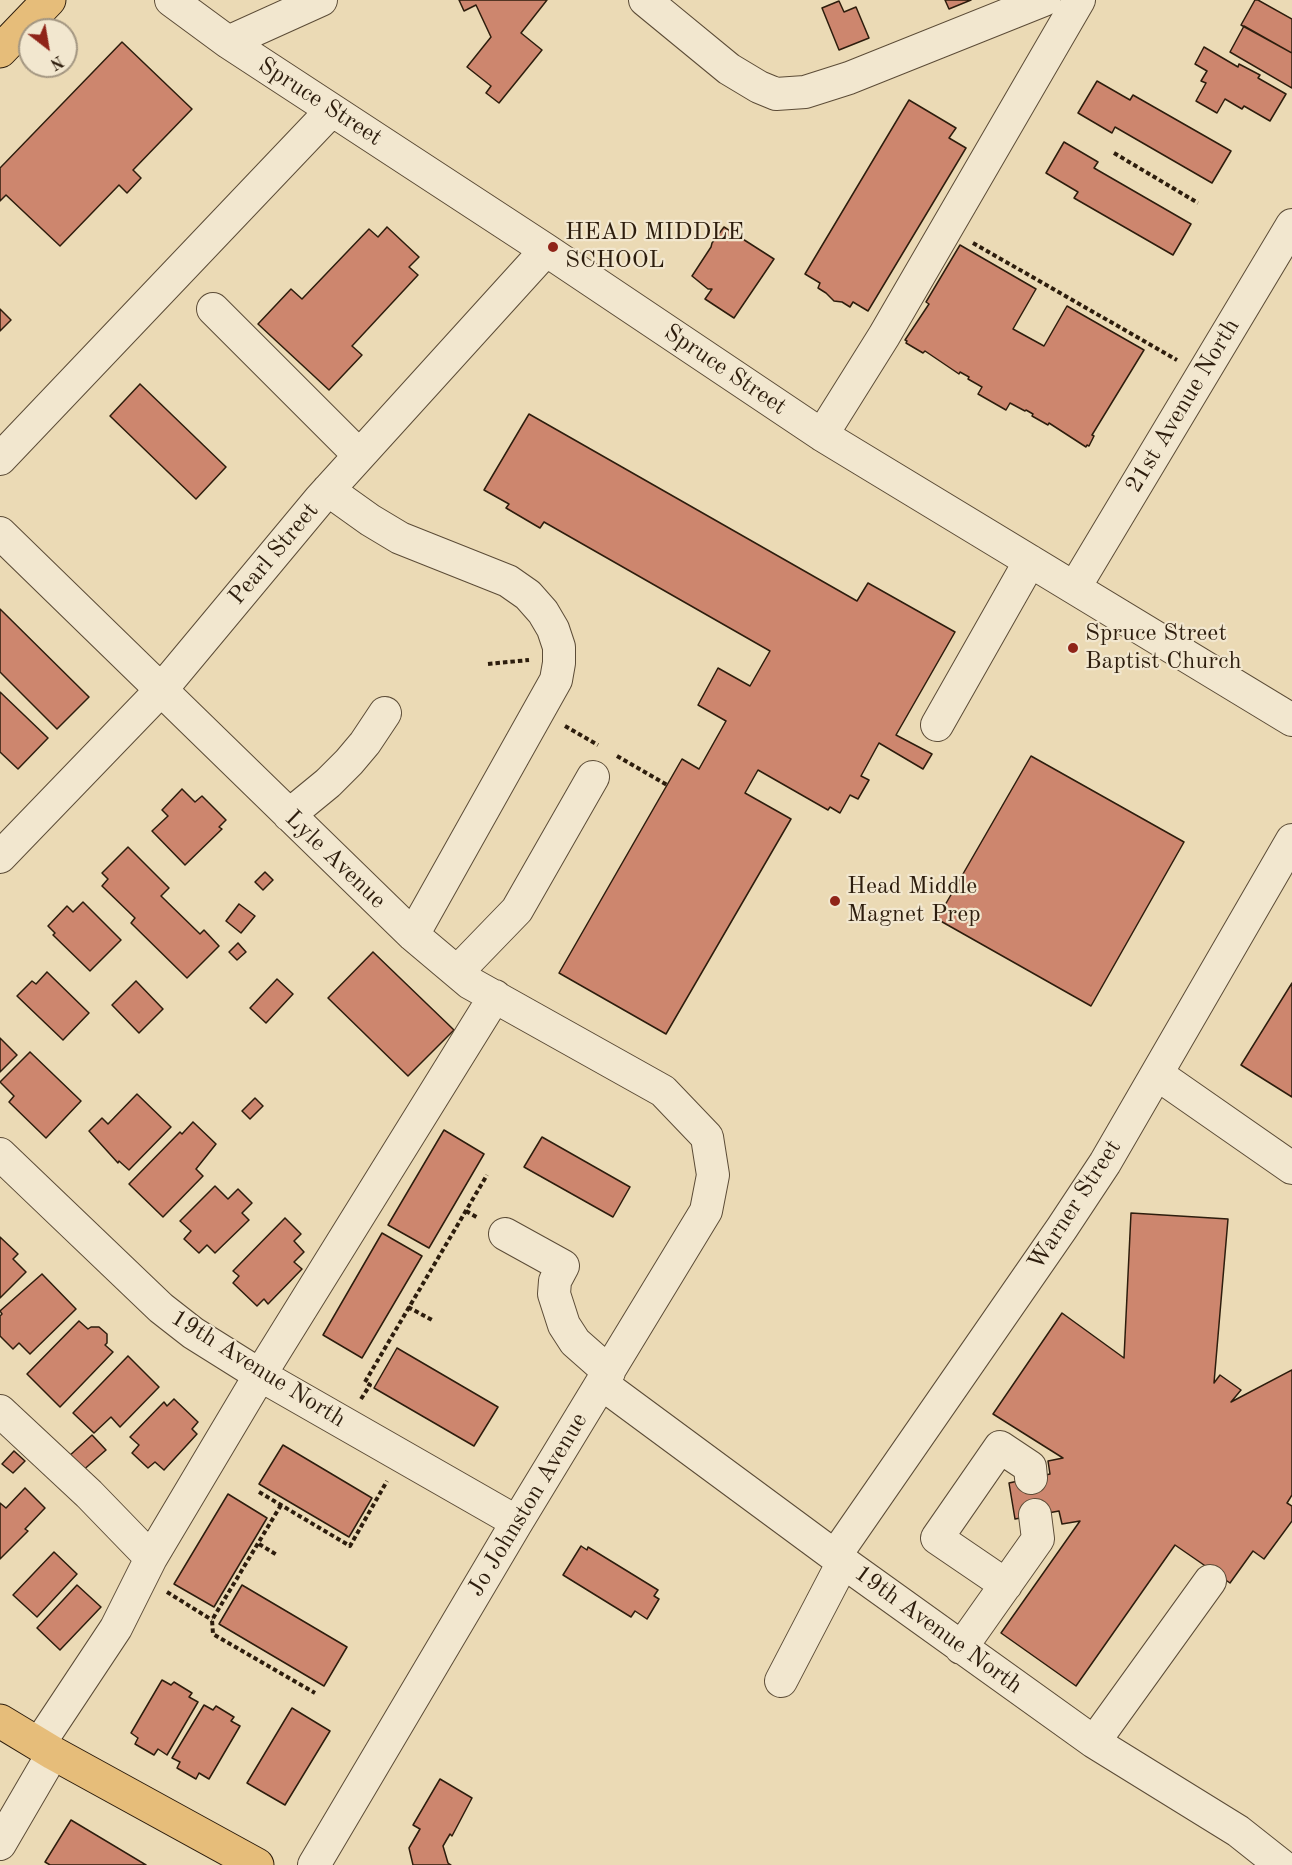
<!DOCTYPE html>
<html>
<head>
<meta charset="utf-8">
<style>
  body { margin:0 }
  #map { position:relative; width:1292px; height:1865px; overflow:hidden; background:#ebdab5; font-family:"Old Standard TT",serif }
  canvas { display:block }
  .north { position:absolute; left:18px; top:18px; width:60px; height:60px; box-sizing:border-box; background:#f2e7cf; border:2px solid #a39681; border-radius:50%; rotate:149deg; font-size:16px; font-weight:700; line-height:24px; text-align:center; color:#2d1d0d }
  .north::after { content:''; display:block; margin:auto; width:21px; height:27px; background:#8f2418; clip-path:polygon(50% 0,100% 100%,50% 72%,0 100%) }
</style>
</head>
<body>
<div id="map">
<canvas width="1292" height="1865"></canvas>
<div class="north">N</div>
</div>
<script>
const c = document.querySelector('canvas').getContext('2d');
c.lineJoin = 'round';
function paint(path, color) { c.fillStyle = color; c.fill(path, 'evenodd'); }
const poly = rows => new Path2D(rows.map(r => 'M' + r).join(''));
function stroke(path, color, width, dash) { c.strokeStyle = color; c.lineWidth = width; c.lineCap = dash ? 'butt' : 'round'; c.setLineDash(dash || []); c.stroke(path); }
function label(font, color, halo, rows, align = 'center') {
  c.font = font + ' "Old Standard TT",serif'; c.lineWidth = 4.5; c.setLineDash([]); c.textBaseline = 'middle'; c.strokeStyle = halo; c.fillStyle = color; for (const [text, x, y, turn = 0] of rows) {
    c.save(); c.translate(x, y); c.rotate((+turn || 0) * Math.PI / 180); c.textAlign = isNaN(turn) ? turn : align; if (halo) c.strokeText(text, 0, 0); c.fillText(text, 0, 0); c.restore();
  }
}
const building = poly([
  [459,0,547,0,521,33,542,50,499,103,486,93,491,86,467,67,491,37,476,5,464,11,459,0],
  [945,0,971,0,949,9,945,0],
  [1255,0,1258,0,1292,19,1292,53,1241,25,1255,0],
  [839,1,844,12,856,7,869,38,839,50,822,8,839,1],
  [1244,26,1292,53,1292,88,1230,52,1244,26],
  [122,42,192,109,133,170,141,178,127,193,119,185,60,246,6,195,0,201,0,168,122,42],
  [1204,47,1238,67,1239,64,1260,75,1258,78,1286,94,1270,121,1244,106,1242,109,1225,99,1217,113,1196,101,1206,83,1201,81,1207,71,1195,64,1204,47],
  [1097,81,1130,100,1133,95,1231,151,1212,183,1115,127,1112,133,1078,113,1097,81],
  [909,100,956,128,949,138,966,148,868,311,853,302,850,307,842,302,834,301,826,293,818,288,820,283,805,274,909,100],
  [1064,142,1098,162,1094,168,1191,224,1173,255,1074,198,1078,192,1046,173,1064,142],
  [387,227,419,257,409,267,418,275,352,346,362,355,329,390,258,324,291,289,302,299,369,229,378,237,387,227],
  [724,227,774,259,734,318,705,299,712,289,708,289,692,276,711,247,712,243,724,227],
  [960,245,1036,289,1013,329,1044,346,1067,306,1144,350,1092,435,1094,436,1089,446,1087,445,1086,447,1049,423,1048,425,1032,416,1033,414,1026,410,1025,411,1010,403,1006,410,978,394,982,387,968,379,969,377,960,372,959,374,925,351,923,353,906,343,907,341,905,340,929,304,926,302,960,245],
  [0,309,11,320,0,331,0,309],
  [140,384,226,467,196,499,110,416,140,384],
  [529,414,857,601,868,583,955,632,896,735,932,754,923,769,879,743,861,776,869,780,858,799,850,795,840,813,830,807,828,810,758,770,745,793,791,819,666,1034,559,973,682,759,699,769,726,721,698,705,718,668,750,686,770,651,544,522,540,528,506,508,509,504,484,490,529,414],
  [0,609,89,697,57,729,0,672,0,609],
  [0,692,48,738,18,769,0,752,0,692],
  [1031,756,1184,842,1091,1006,937,919,1031,756],
  [182,789,195,802,202,796,226,820,219,827,222,829,185,865,152,831,168,816,162,810,182,789],
  [128,847,169,888,161,896,200,934,204,930,219,946,187,978,131,923,135,918,102,886,108,879,102,873,128,847],
  [265,872,273,880,263,890,255,882,265,872],
  [83,902,121,940,90,971,53,935,55,933,48,926,67,906,73,912,83,902],
  [239,904,255,916,241,933,226,921,239,904],
  [238,943,246,952,237,960,229,952,238,943],
  [373,952,454,1030,408,1076,328,998,373,952],
  [47,972,89,1013,63,1040,17,996,32,981,36,984,47,972],
  [277,979,293,994,266,1023,250,1008,277,979],
  [136,981,163,1009,139,1033,112,1005,136,981],
  [1292,983,1292,1097,1241,1065,1292,983],
  [0,1038,17,1055,0,1072,0,1038],
  [30,1052,81,1101,46,1138,9,1102,14,1096,0,1082,30,1052],
  [137,1094,171,1127,129,1170,119,1161,118,1163,89,1131,102,1118,108,1124,137,1094],
  [255,1098,263,1106,250,1119,242,1111,255,1098],
  [193,1122,216,1144,196,1169,203,1176,163,1217,129,1184,180,1132,182,1134,193,1122],
  [444,1130,484,1154,429,1248,388,1225,444,1130],
  [542,1137,630,1187,613,1217,524,1167,542,1137],
  [215,1186,228,1199,238,1189,252,1203,242,1213,249,1220,215,1253,207,1245,199,1253,184,1239,191,1231,180,1221,215,1186],
  [1131,1213,1228,1219,1214,1383,1220,1375,1241,1390,1231,1402,1292,1370,1292,1495,1287,1503,1292,1506,1292,1521,1264,1559,1253,1551,1230,1583,1175,1545,1076,1686,1001,1633,1080,1521,1062,1524,1059,1511,1015,1519,1009,1483,1050,1474,1048,1461,1063,1458,993,1414,1062,1313,1124,1358,1131,1213],
  [285,1218,301,1234,294,1241,304,1252,294,1262,302,1269,268,1304,264,1299,257,1306,233,1283,239,1276,233,1271,285,1218],
  [382,1233,422,1256,362,1358,323,1335,382,1233],
  [0,1237,18,1254,13,1259,26,1272,0,1298,0,1237],
  [42,1274,76,1309,30,1354,19,1343,13,1349,0,1336,0,1316,2,1314,0,1311,42,1274],
  [79,1321,88,1329,91,1327,99,1327,107,1334,107,1343,105,1345,113,1352,60,1407,27,1374,79,1321],
  [397,1348,498,1407,474,1446,374,1388,397,1348],
  [128,1356,159,1387,120,1427,111,1417,94,1433,73,1413,128,1356],
  [174,1399,198,1422,192,1429,197,1434,164,1470,155,1462,148,1468,132,1453,139,1445,130,1437,164,1402,167,1406,174,1399],
  [92,1435,106,1450,80,1473,67,1458,92,1435],
  [283,1445,372,1498,349,1537,259,1484,283,1445],
  [14,1451,25,1461,13,1473,2,1464,14,1451],
  [25,1488,45,1508,25,1529,28,1531,0,1559,0,1503,6,1508,25,1488],
  [228,1494,267,1518,214,1607,174,1584,228,1494],
  [581,1546,587,1550,588,1547,658,1590,654,1596,659,1599,647,1619,635,1611,631,1617,563,1575,581,1546],
  [54,1552,77,1574,37,1617,13,1595,54,1552],
  [77,1585,101,1607,60,1650,37,1628,77,1585],
  [242,1585,347,1647,324,1686,219,1624,242,1585],
  [162,1680,171,1685,174,1682,192,1693,189,1697,198,1702,167,1755,158,1749,154,1755,135,1744,138,1738,131,1733,162,1680],
  [204,1705,213,1710,216,1706,234,1717,231,1721,240,1726,209,1779,199,1773,196,1779,177,1768,180,1762,172,1758,204,1705],
  [292,1708,330,1731,285,1805,247,1783,292,1708],
  [440,1779,472,1798,452,1836,450,1834,443,1846,448,1863,451,1865,413,1865,409,1848,420,1829,413,1825,440,1779],
  [71,1820,146,1865,50,1865,45,1862,71,1820]
]);
paint(building, '#cd866e');
stroke(building, '#2d1d0d', 1.5);
const minor = poly([
  [171,0,228,42,546,250,822,435,1292,720],
  [645,0,729,69,759,87,776,94,805,92,849,78,1044,0],
  [228,42,321,0],
  [213,309,359,455],
  [822,435,884,336,1079,0],
  [0,459,332,110],
  [328,490,370,520,400,538,508,581,528,595,543,612,553,629,559,647,559,663,556,680,413,935],
  [0,533,413,935,470,983,663,1091,707,1137,713,1175,706,1211,517,1522,314,1865],
  [1075,587,1292,225],
  [937,725,1030,561],
  [289,815,328,783,349,762,365,743,385,713],
  [0,857,161,690,320,499,546,250],
  [457,972,517,910,593,777],
  [1157,1074,1292,1168],
  [0,1154,161,1308,193,1333,260,1375,517,1522],
  [505,1234,563,1266,555,1281,554,1294,564,1325,575,1342,609,1372],
  [602,1384,843,1562,1094,1742,1238,1831,1281,1865],
  [0,1411,89,1494,151,1558],
  [835,1556,1062,1228,1105,1163,1292,840],
  [1006,1585,937,1538,1000,1447,1030,1467,1031,1478],
  [961,1648,1038,1539,1035,1515],
  [781,1681,843,1562],
  [1094,1742,1210,1581],
  [39,1744,116,1628,151,1558,260,1375,495,996],
  [0,1844,53,1753]
]);
const major = poly([
  [0,51,49,0],
  [0,1721,53,1753,257,1865]
]);
stroke(minor, '#5c4c37', 34);
stroke(major, '#2d1d0d', 35);
stroke(poly([
  [1114,153,1198,203],
  [973,243,1177,360],
  [488,664,529,660],
  [565,726,598,745],
  [617,756,667,785],
  [466,1211,478,1218],
  [408,1307,432,1320],
  [361,1399,370,1385,365,1382,487,1175],
  [259,1492,350,1546,387,1481],
  [281,1505,212,1620,213,1634,315,1693],
  [259,1544,277,1555],
  [167,1592,212,1620]
]), '#2d1d0d', 4, [4.5, 3]);
stroke(minor, '#f2e7cf', 32);
stroke(major, '#e6bd7a', 33);
for (const [x, y, r, color] of [
  [553,247,6,"#8f2418"],
  [1073,648,6,"#8f2418"],
  [835,901,6,"#8f2418"]
]) { const dot = new Path2D(); dot.arc(x, y, r, 0, 2 * Math.PI); c.fillStyle = color; c.fill(dot); stroke(dot, '#f2e7cf', 2); }
label('24px', '#2d1d0d', '#f2e7cf', [
  ["Spruce Street",320,102,33],
  ["Spruce Street",725,370,34],
  ["21st Avenue North",1183,406,-59],
  ["Pearl Street",274,554,-50],
  ["Lyle Avenue",335,860,44],
  ["Warner Street",1075,1205,-57],
  ["19th Avenue North",258,1369,32],
  ["Jo Johnston Avenue",528,1505,-59],
  ["19th Avenue North",938,1630,36]
]);
label('24px', '#2d1d0d', '#f2e7cf', [
  ["HEAD MIDDLE",565,233],
  ["SCHOOL",565,261],
  ["Spruce Street",1085,634],
  ["Baptist Church",1085,662],
  ["Head Middle",847,887],
  ["Magnet Prep",847,915]
], 'left');
</script>
</body>
</html>
